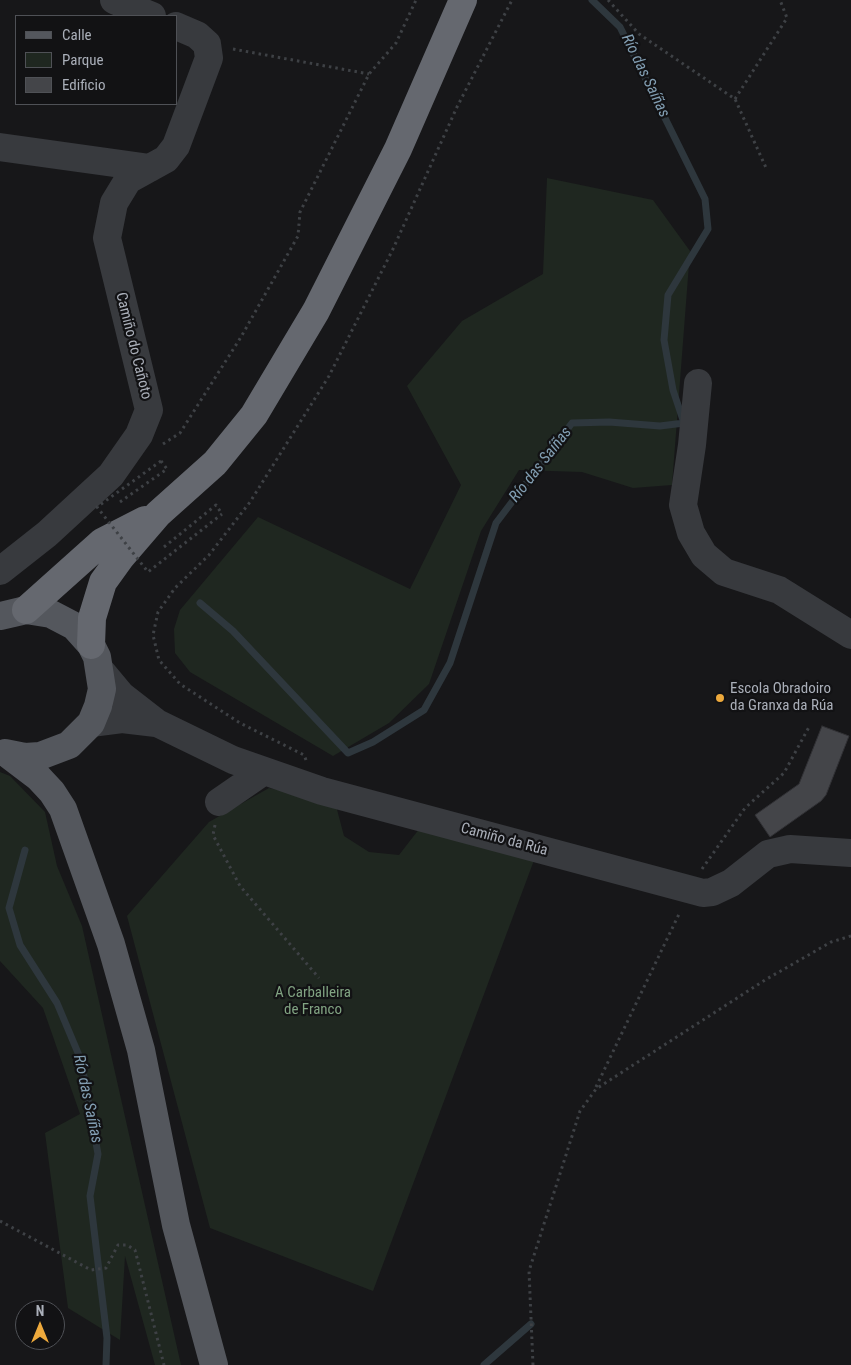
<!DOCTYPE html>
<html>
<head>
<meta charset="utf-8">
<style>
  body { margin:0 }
  #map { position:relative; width:851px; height:1365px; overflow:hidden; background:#171719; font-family:"Roboto Condensed",sans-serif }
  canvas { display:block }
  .legend { position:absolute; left:15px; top:15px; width:162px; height:90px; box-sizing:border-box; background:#121214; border:1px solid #4f5156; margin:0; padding:6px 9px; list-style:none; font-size:15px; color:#aaafb9 }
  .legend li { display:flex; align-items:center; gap:10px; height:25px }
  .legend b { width:25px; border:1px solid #4f5156 }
  .north { position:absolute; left:15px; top:1300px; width:50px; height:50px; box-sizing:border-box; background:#121214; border:1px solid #4f5156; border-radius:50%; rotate:0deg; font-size:14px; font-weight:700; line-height:20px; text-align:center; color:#aaafb9 }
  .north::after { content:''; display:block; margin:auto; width:18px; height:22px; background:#eda93c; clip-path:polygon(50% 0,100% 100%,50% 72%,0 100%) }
</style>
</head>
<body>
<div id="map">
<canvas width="851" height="1365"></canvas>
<ul class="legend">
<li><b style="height:6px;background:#54575d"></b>Calle</li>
<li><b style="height:14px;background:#1f2720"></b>Parque</li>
<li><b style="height:14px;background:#444549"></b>Edificio</li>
</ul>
<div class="north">N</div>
</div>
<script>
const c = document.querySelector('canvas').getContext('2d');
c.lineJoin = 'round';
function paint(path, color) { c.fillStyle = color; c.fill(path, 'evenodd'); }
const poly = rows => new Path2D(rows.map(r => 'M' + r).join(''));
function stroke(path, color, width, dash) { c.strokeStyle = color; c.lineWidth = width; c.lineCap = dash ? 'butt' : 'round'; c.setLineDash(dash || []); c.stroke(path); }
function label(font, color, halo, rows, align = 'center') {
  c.font = font + ' "Roboto Condensed",sans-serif'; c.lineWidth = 4.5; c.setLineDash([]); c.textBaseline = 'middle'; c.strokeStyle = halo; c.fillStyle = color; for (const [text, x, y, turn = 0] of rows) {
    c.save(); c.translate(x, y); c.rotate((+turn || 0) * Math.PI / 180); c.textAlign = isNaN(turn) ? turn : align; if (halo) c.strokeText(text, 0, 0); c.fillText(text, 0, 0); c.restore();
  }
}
paint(poly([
  [547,178,653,200,690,251,672,485,633,488,582,472,519,470,481,531,429,684,389,723,333,756,190,672,175,653,174,629,180,610,258,517,410,589,461,485,407,386,462,321,543,274],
  [0,772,10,776,45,812,57,866,82,926,181,1365,155,1365,125,1256,120,1340,68,1308,45,1133,80,1114,43,1008,0,961],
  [269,788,335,802,344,836,369,852,399,855,423,824,536,855,373,1291,210,1228,127,916,209,822]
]), '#1f2720');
stroke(poly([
  [200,603,233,631,348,753,373,742,424,710,450,663,496,523,572,423,609,422,660,426,684,423,673,390,664,340,668,295,708,229,705,199,620,27,592,0],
  [25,850,9,908,20,945,57,1003,81,1060,98,1154,90,1196,107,1338,106,1365],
  [484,1365,531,1324]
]), '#2e373d', 7);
const building = poly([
  [822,726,849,736,826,795,821,801,770,837,755,815,799,784,822,726]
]);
paint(building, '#444549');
stroke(building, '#313135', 1);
stroke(poly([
  [608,0,639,34,735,99,767,170],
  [233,49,369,74],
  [735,99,787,18,780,0],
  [163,444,180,433,241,337,298,236,300,212,369,74,396,43,416,0],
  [120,502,167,469,161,461],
  [164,547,216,505,222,514],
  [306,760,304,755,240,723,180,684,159,660,153,635,158,612,175,588,209,555,250,502,329,376,393,249,457,107,512,0],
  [215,825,213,835,240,886,319,978],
  [702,869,745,808,784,773,809,727],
  [596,1087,680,912],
  [0,1221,91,1270,106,1268,118,1245,127,1245,135,1250,164,1365],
  [533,1365,529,1271,580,1111,596,1089,765,980,831,942,851,936]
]), '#3e4145', 3, [2.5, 4]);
stroke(poly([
  [114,0,152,16],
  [0,147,150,168],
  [698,383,692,445,683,505,691,533,704,555,724,572,779,590,851,635],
  [0,571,47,534,111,475,139,435,149,410,107,238,114,203,128,180,166,159,176,146,209,58,207,44,197,35,176,26],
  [101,671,121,695,157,723,233,760,322,791,703,893,712,892,731,883,768,854,790,849,851,853],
  [91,723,122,719,156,723],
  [219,802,264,771]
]), '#383a3e', 28);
stroke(poly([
  [0,616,26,610,51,614,74,626,91,645,97,657,102,689,98,706,91,723,69,745,40,756,25,757,5,753],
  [9,755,38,777,52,792,63,809,111,944,141,1050,176,1225,214,1365]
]), '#54575d', 28);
stroke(poly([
  [26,610,102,542,145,520],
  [91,645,92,618,103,582,121,557,158,514,215,463,254,415,316,311,398,149,463,0]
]), '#65686f', 28);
stroke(poly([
  [161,461,97,507,148,572,222,514]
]), '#3e4145', 3, [2.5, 4]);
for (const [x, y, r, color] of [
  [720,698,5,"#eda93c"]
]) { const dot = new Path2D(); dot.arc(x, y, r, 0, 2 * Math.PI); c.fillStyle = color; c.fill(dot); stroke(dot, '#121214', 2); }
label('15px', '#aaafb9', '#121214', [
  ["Camiño do Cañoto",133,346,76],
  ["Camiño da Rúa",504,840,15]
]);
label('15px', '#aaafb9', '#121214', [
  ["Escola Obradoiro",730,689],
  ["da Granxa da Rúa",730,706]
], 'left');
label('15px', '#81a382', '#121214', [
  ["A Carballeira",313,993],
  ["de Franco",313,1010]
]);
label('italic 16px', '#829eb2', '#121214', [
  ["Río das Saíñas",645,76,64],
  ["Río das Saíñas",541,465,-52],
  ["Río das Saíñas",87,1099,78]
]);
</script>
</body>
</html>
